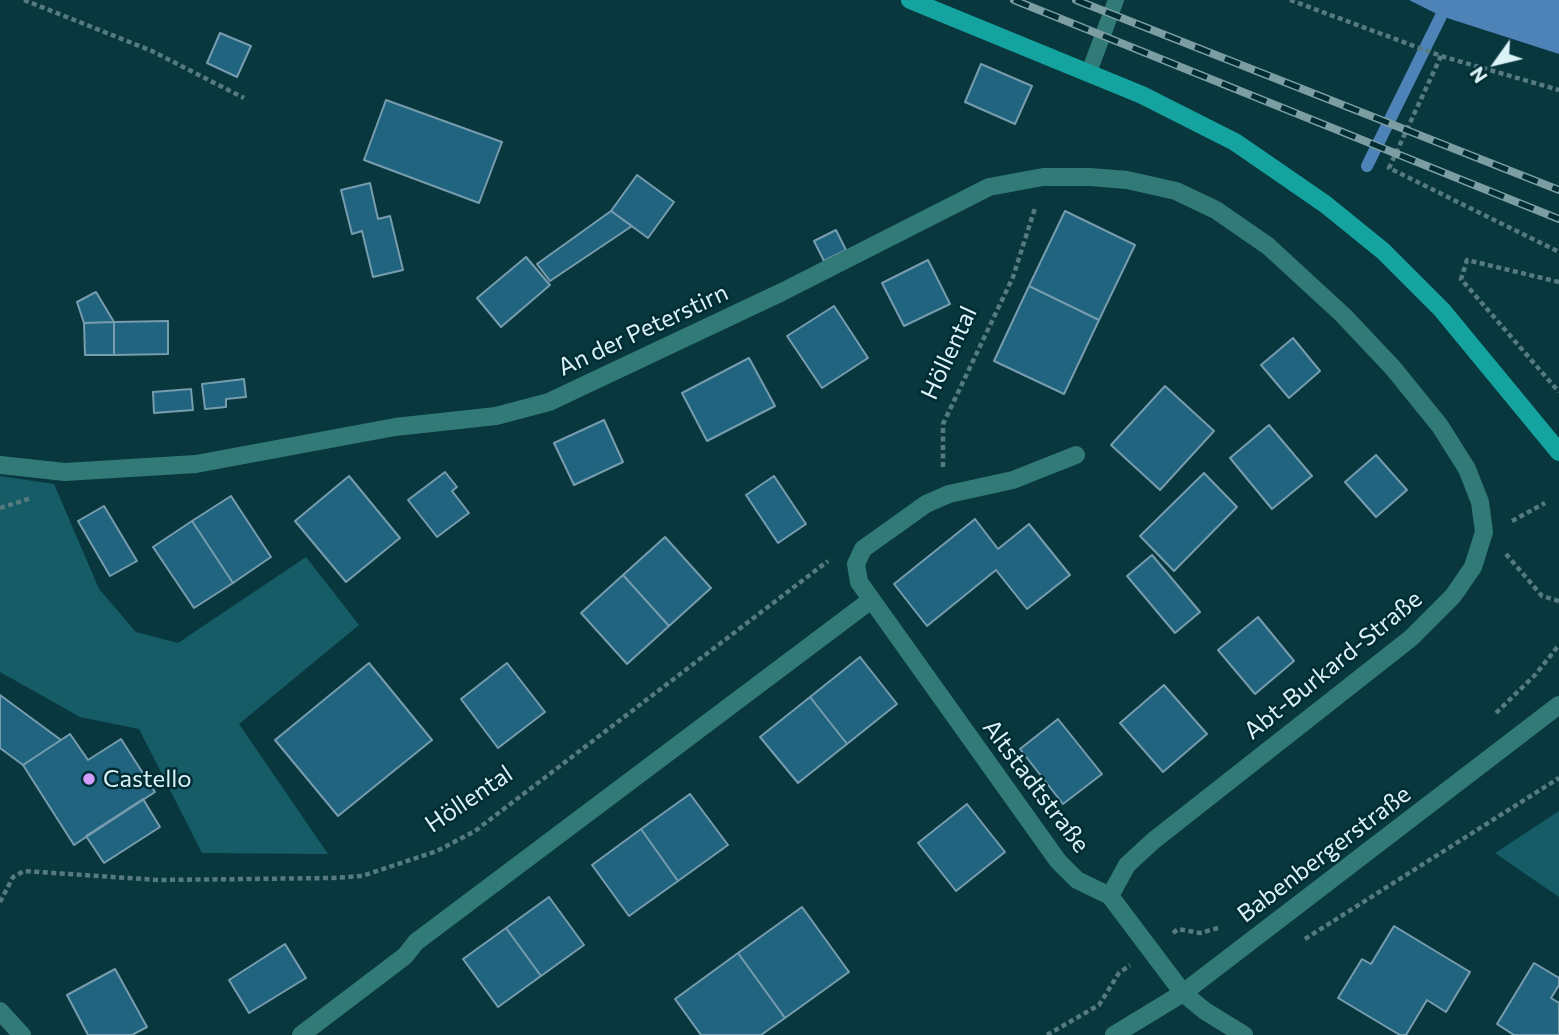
<!DOCTYPE html>
<html>
<head>
<meta charset="utf-8">
<style>
  body { margin:0 }
  #map { position:relative; width:1559px; height:1035px; overflow:hidden; background:#09373e; font-family:Commissioner,sans-serif }
  canvas { display:block }
  .north { position:absolute; left:1461px; top:28px; width:70px; height:70px; -webkit-text-stroke:5px #002d34; paint-order:stroke; rotate:236deg; font-size:19px; font-weight:700; line-height:28px; text-align:center; color:#dbf2f6 }
  .north::after { content:''; display:block; margin:auto; width:24px; height:32px; background:#dbf2f6; clip-path:polygon(50% 0,100% 100%,50% 72%,0 100%) }
</style>
</head>
<body>
<div id="map">
<canvas width="1559" height="1035"></canvas>
<div class="north">N</div>
</div>
<script>
const c = document.querySelector('canvas').getContext('2d');
c.lineJoin = 'round';
function paint(path, color) { c.fillStyle = color; c.fill(path, 'evenodd'); }
const poly = rows => new Path2D(rows.map(r => 'M' + r).join(''));
function stroke(path, color, width, dash) { c.strokeStyle = color; c.lineWidth = width; c.lineCap = dash ? 'butt' : 'round'; c.setLineDash(dash || []); c.stroke(path); }
function label(font, color, halo, rows, align = 'center') {
  c.font = font + ' Commissioner,sans-serif'; c.lineWidth = 5; c.setLineDash([]); c.textBaseline = 'middle'; c.strokeStyle = halo; c.fillStyle = color; for (const [text, x, y, turn = 0] of rows) {
    c.save(); c.translate(x, y); c.rotate((+turn || 0) * Math.PI / 180); c.textAlign = isNaN(turn) ? turn : align; if (halo) c.strokeText(text, 0, 0); c.fillText(text, 0, 0); c.restore();
  }
}
paint(poly([
  [0,476,54,484,99,589,136,632,178,643,306,557,359,625,239,724,328,854,202,853,139,729,80,717,0,672],
  [1559,811,1559,897,1495,853]
]), '#155c67');
paint(poly([
  [1409,0,1559,0,1559,54,1441,16]
]), '#4e83b8');
stroke(poly([
  [1367,166,1441,16]
]), '#4e83b8', 12);
const building = poly([
  [220,33,251,46,237,77,207,63,220,33],
  [981,64,1032,86,1015,124,965,102,981,64],
  [386,100,502,142,479,203,364,160,386,100],
  [637,175,674,202,648,238,611,211,637,175],
  [370,183,378,219,390,216,403,270,373,277,362,231,352,234,341,190,370,183],
  [611,211,632,226,550,281,537,264,611,211],
  [1065,211,1135,245,1099,320,1029,286,1065,211],
  [836,230,846,250,824,261,814,241,836,230],
  [526,257,550,285,501,327,477,298,526,257],
  [928,260,950,304,904,326,882,283,928,260],
  [1029,286,1099,320,1064,394,994,361,1029,286],
  [96,292,114,322,84,323,77,302,96,292],
  [834,306,868,358,822,388,787,336,834,306],
  [168,321,168,354,114,355,114,322,168,321],
  [114,322,114,355,85,355,84,323,114,322],
  [1293,338,1320,371,1289,398,1261,365,1293,338],
  [749,358,775,406,707,441,682,393,749,358],
  [244,379,246,397,226,399,226,407,205,409,202,384,244,379],
  [1165,386,1214,431,1160,490,1111,445,1165,386],
  [191,389,193,410,154,413,153,392,191,389],
  [604,420,623,462,574,485,554,443,604,420],
  [1269,425,1312,476,1272,509,1230,458,1269,425],
  [1376,455,1407,490,1376,517,1345,482,1376,455],
  [445,472,457,487,452,491,469,513,437,537,408,500,445,472],
  [1204,473,1237,507,1174,571,1140,536,1204,473],
  [349,476,400,538,346,582,295,521,349,476],
  [774,476,806,524,778,543,746,495,774,476],
  [231,496,271,557,233,583,192,521,231,496],
  [104,506,137,561,110,576,78,521,104,506],
  [975,519,998,549,1029,524,1070,575,1027,609,996,570,927,626,894,584,975,519],
  [192,521,233,583,194,608,153,547,192,521],
  [665,537,711,588,669,626,623,575,665,537],
  [1152,555,1200,612,1175,633,1127,576,1152,555],
  [623,575,669,626,627,664,581,613,623,575],
  [1258,617,1294,661,1255,694,1218,650,1258,617],
  [860,657,897,704,847,744,810,697,860,657],
  [369,663,432,740,338,816,275,740,369,663],
  [507,663,545,712,498,748,461,699,507,663],
  [1164,685,1207,734,1163,772,1120,723,1164,685],
  [0,695,61,740,23,765,0,748,0,695],
  [810,697,847,744,798,783,760,737,810,697],
  [1058,719,1102,774,1063,804,1020,749,1058,719],
  [70,734,88,760,121,739,155,792,74,845,23,765,70,734],
  [690,794,728,845,678,881,641,829,690,794],
  [143,799,160,827,104,863,86,836,143,799],
  [967,804,1005,852,956,891,918,843,967,804],
  [641,829,678,881,629,916,592,865,641,829],
  [549,897,584,945,541,976,506,928,549,897],
  [802,907,849,972,785,1018,738,953,802,907],
  [1394,926,1470,972,1446,1012,1427,1000,1406,1035,1400,1035,1338,998,1362,959,1371,964,1394,926],
  [506,928,541,976,498,1007,463,959,506,928],
  [285,944,306,978,249,1013,229,980,285,944],
  [738,953,785,1018,761,1035,701,1035,675,999,738,953],
  [1534,963,1559,978,1559,985,1551,998,1559,1003,1559,1035,1514,1035,1497,1024,1534,963],
  [115,969,147,1027,132,1035,88,1035,67,995,115,969]
]);
paint(building, '#216480');
stroke(building, '#779cae', 2);
stroke(poly([
  [24,0,152,51,244,98],
  [1290,0,1441,56,1559,90],
  [1441,56,1389,168,1559,252],
  [1559,282,1467,260,1461,279,1559,392],
  [943,467,943,424,1013,277,1035,208],
  [0,508,31,498],
  [1512,521,1545,503],
  [1506,554,1542,596,1559,601],
  [1496,713,1535,675,1559,645],
  [0,902,13,877,24,871,158,880,333,878,362,876,437,851,475,831,828,561],
  [1173,933,1178,929,1200,933,1218,928],
  [1305,939,1559,778],
  [1047,1035,1099,1005,1119,973,1130,965]
]), '#557b81', 4.5, [5, 3.5]);
stroke(poly([
  [1089,72,1116,0]
]), '#327a77', 16);
stroke(poly([
  [1076,455,1013,480,949,494,926,504,863,549,856,564,859,582,1058,861,1077,880,1110,896,1183,993,1205,1011,1244,1035],
  [0,465,65,472,196,464,395,427,496,416,549,402,782,292,989,187,1043,177,1090,177,1127,180,1176,191,1216,210,1268,246,1343,315,1393,368,1440,426,1467,469,1480,502,1484,532,1473,567,1453,596,1411,638,1153,841,1127,865,1110,896],
  [0,1011,22,1035],
  [301,1035,405,956,416,942,871,600],
  [1114,1035,1183,993,1559,705]
]), '#327a77', 18);
stroke(poly([
  [910,0,1142,95,1235,142,1325,204,1383,251,1442,310,1559,452]
]), '#14a39e', 18);
const rail = poly([
  [1014,0,1559,219],
  [1076,0,1559,190]
]);
stroke(rail, '#7c9ea3', 8);
stroke(rail, '#002d34', 5, [16]);
for (const [x, y, r, color] of [
  [89,779,7,"#d29dfd"]
]) { const dot = new Path2D(); dot.arc(x, y, r, 0, 2 * Math.PI); c.fillStyle = color; c.fill(dot); stroke(dot, '#002d34', 2.5); }
label('24px', '#dbf2f6', '#002d34', [
  ["An der Peterstirn",643,330,-25],
  ["Höllental",949,353,-65],
  ["Abt-Burkard-Straße",1333,665,-39],
  ["Altstadtstraße",1036,786,53],
  ["Höllental",469,799,-34],
  ["Babenbergerstraße",1324,854,-37]
]);
label('24px', '#dbf2f6', '#002d34', [
  ["Castello",103,779]
], 'left');
</script>
</body>
</html>
